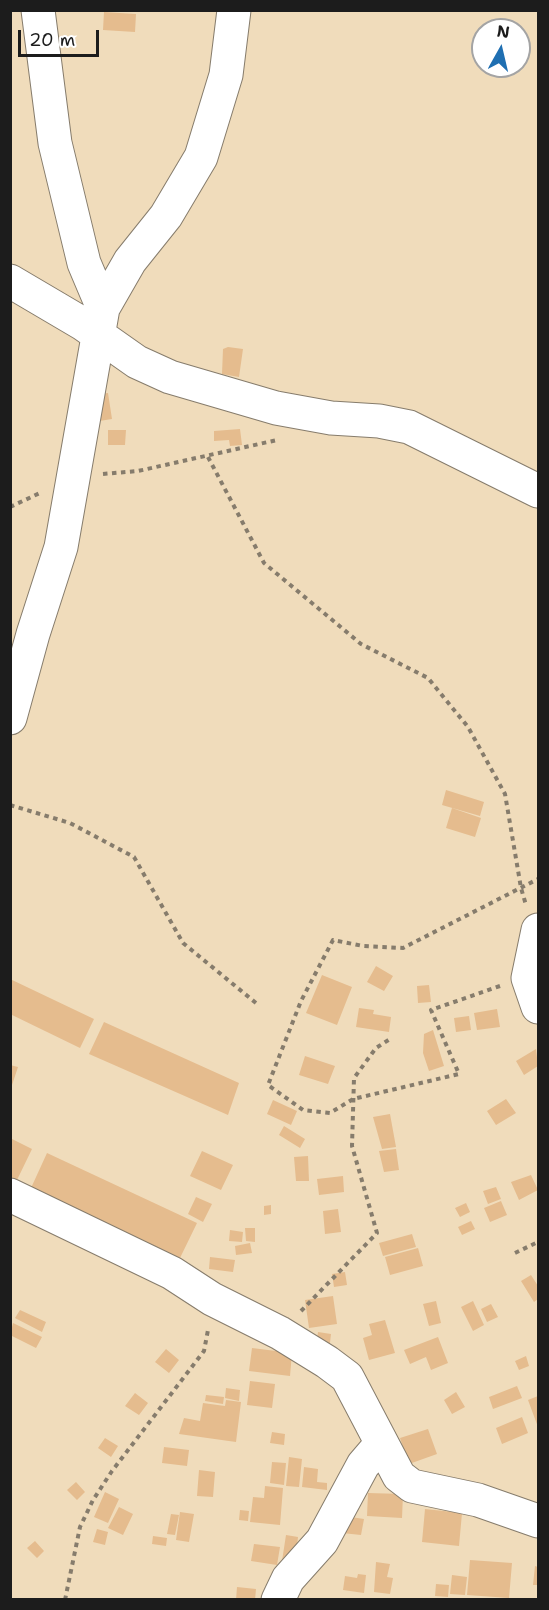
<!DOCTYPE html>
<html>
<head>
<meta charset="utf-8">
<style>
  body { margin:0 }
  #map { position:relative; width:549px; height:1610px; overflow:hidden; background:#f0dcbb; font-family:"Shantell Sans",sans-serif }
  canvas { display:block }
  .frame { position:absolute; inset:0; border:12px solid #1c1c1c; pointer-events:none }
  .north { position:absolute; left:471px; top:18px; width:60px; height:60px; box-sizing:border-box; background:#fff; border:2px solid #a4a4a4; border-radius:50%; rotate:8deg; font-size:16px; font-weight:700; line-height:24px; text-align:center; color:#1c1c1c }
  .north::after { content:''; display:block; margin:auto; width:21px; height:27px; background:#1f6fb2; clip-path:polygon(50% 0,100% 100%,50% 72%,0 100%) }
  .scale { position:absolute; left:18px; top:30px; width:81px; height:27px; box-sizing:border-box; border:3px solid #1c1c1c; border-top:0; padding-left:8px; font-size:18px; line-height:21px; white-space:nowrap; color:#1c1c1c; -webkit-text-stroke:4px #fff; paint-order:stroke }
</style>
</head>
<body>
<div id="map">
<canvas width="549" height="1610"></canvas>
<div class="frame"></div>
<div class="north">N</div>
<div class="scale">20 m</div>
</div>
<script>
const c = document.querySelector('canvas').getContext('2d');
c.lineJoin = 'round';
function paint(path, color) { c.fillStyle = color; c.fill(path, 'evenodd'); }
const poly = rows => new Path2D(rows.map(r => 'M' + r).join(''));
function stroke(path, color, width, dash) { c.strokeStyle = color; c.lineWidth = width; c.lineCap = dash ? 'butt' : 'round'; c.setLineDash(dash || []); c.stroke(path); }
paint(poly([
  [104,12,136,14,135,32,103,30],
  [228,347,243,349,239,377,222,374,223,349],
  [108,393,112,419,93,422,90,395],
  [240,429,242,445,230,446,229,440,214,441,214,431],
  [108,430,126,430,125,445,108,445],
  [446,790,484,802,480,816,442,805],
  [452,808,481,818,475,837,446,828],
  [376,966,393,976,384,991,367,982],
  [322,975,352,987,337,1025,306,1013],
  [10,979,94,1019,80,1048,10,1014],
  [429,985,431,1002,418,1003,417,986],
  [359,1008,374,1010,373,1014,391,1017,389,1032,356,1027],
  [497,1009,500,1027,477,1030,474,1013],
  [469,1016,471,1030,456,1032,454,1018],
  [104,1022,239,1083,228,1115,89,1054],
  [433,1030,444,1066,429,1071,423,1053,424,1034],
  [536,1049,538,1066,524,1075,516,1061],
  [305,1056,335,1066,328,1084,299,1075],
  [10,1065,18,1067,11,1088,10,1088],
  [506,1099,516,1113,496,1125,487,1111],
  [273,1100,297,1111,291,1125,267,1114],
  [390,1114,396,1147,382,1149,373,1117],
  [284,1126,305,1139,300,1148,279,1135],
  [10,1138,32,1149,17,1180,10,1177],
  [396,1149,399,1170,384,1172,379,1151],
  [202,1151,233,1165,221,1190,190,1176],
  [47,1153,197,1223,180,1258,31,1188],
  [308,1156,309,1181,296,1181,294,1157],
  [531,1175,538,1190,519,1200,511,1182],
  [343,1176,344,1192,319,1195,317,1179],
  [496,1187,501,1199,488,1204,483,1191],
  [196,1197,212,1204,203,1222,188,1214],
  [501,1201,507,1215,490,1222,484,1208],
  [466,1203,470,1212,460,1217,455,1208],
  [271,1205,271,1214,264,1215,264,1206],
  [338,1209,341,1232,325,1234,323,1211],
  [471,1221,475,1229,462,1235,458,1227],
  [245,1228,255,1228,255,1242,246,1241],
  [230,1230,243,1232,242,1242,229,1241],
  [412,1234,416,1247,383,1256,379,1243],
  [250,1243,252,1253,236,1255,235,1246],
  [418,1248,423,1266,390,1275,385,1257],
  [210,1257,235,1260,233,1272,209,1269],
  [345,1272,347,1285,334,1287,332,1274],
  [531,1275,538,1286,538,1299,534,1302,521,1281],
  [333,1296,337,1324,309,1328,305,1300],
  [436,1301,441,1323,429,1326,423,1304],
  [473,1301,484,1325,473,1331,461,1307],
  [491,1304,498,1317,487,1322,481,1309],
  [20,1310,46,1322,42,1332,15,1318],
  [385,1320,395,1353,369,1360,363,1338,372,1335,369,1324],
  [13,1323,42,1337,36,1348,10,1335],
  [318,1332,331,1334,329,1351,316,1349],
  [438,1337,448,1363,431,1370,426,1357,410,1364,404,1350],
  [252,1348,292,1353,290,1376,249,1371],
  [166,1349,179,1360,169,1373,155,1362],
  [526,1356,529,1366,519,1370,515,1361],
  [250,1381,275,1384,272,1408,247,1405],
  [517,1386,522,1398,493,1409,489,1397],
  [226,1388,240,1390,239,1401,225,1398],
  [456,1392,465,1407,452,1414,444,1400],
  [135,1393,148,1403,139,1415,125,1406],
  [206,1395,224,1397,223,1404,205,1401],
  [538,1396,538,1427,528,1400],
  [226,1400,241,1402,236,1442,179,1434,184,1418,200,1421,203,1403,225,1406],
  [522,1417,528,1433,502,1444,496,1428],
  [428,1429,437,1454,409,1464,400,1438],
  [272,1432,285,1434,284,1445,270,1443],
  [105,1438,118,1446,111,1457,98,1448],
  [164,1447,189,1450,187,1466,162,1463],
  [289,1457,302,1459,299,1487,286,1486],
  [272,1462,286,1463,284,1485,270,1483],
  [304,1467,318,1469,317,1482,327,1483,327,1490,302,1487],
  [199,1470,215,1472,213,1497,197,1496],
  [76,1482,85,1492,77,1500,67,1490],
  [265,1486,283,1488,280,1525,250,1522,253,1497,264,1498],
  [105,1492,119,1499,108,1523,94,1517],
  [368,1493,403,1494,402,1518,367,1516],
  [119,1507,133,1514,123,1535,108,1528],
  [425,1509,462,1513,459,1546,422,1542],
  [240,1510,249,1511,248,1521,239,1520],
  [180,1512,194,1514,189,1542,176,1540],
  [171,1514,179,1515,175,1535,167,1534],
  [344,1516,364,1519,361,1535,342,1533],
  [97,1529,108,1532,105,1545,93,1542],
  [286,1535,298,1537,295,1563,282,1561],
  [153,1536,167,1538,166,1546,152,1544],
  [35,1541,44,1551,37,1558,27,1548],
  [254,1544,280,1547,277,1565,251,1561],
  [470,1560,512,1563,509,1598,467,1595],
  [376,1562,390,1564,387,1577,393,1578,390,1594,374,1592],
  [535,1566,538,1567,538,1585,533,1585],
  [358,1574,366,1575,364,1593,343,1590,345,1576,357,1578],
  [452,1575,467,1577,465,1595,450,1594],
  [436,1584,449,1585,448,1597,435,1596],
  [237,1587,256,1589,255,1600,236,1600]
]), '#e5bc8e');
const minor = poly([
  [38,10,55,143,84,263,103,308],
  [10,281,83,324,137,362,170,377,276,408,331,418,379,421,409,427,538,491],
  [10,718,33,634,61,547,103,308,130,261,166,216,201,157,226,75,234,10],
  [538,930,528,978,538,1007],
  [10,1195,172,1273,212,1299,280,1333,327,1362,347,1377,399,1476,412,1486,478,1500,538,1521],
  [278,1600,288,1579,322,1541,363,1465,381,1444]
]);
stroke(minor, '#867c6c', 35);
stroke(poly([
  [208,457,264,563,361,644,428,678,468,727,505,794,521,888,526,905],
  [103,474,138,471,277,440],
  [10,507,42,492],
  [10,805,70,823,134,857,183,943,256,1003],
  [500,986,431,1010,459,1074,353,1099,330,1113,303,1110,268,1085,301,1001,333,940,363,946,403,948,538,879],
  [515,1253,538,1242],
  [301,1311,377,1233,352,1146,354,1078,376,1048,390,1039],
  [65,1600,80,1527,93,1500,112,1471,204,1351,208,1330]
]), '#867c6c', 4, [4.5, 4.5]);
stroke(minor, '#fff', 33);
</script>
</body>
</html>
